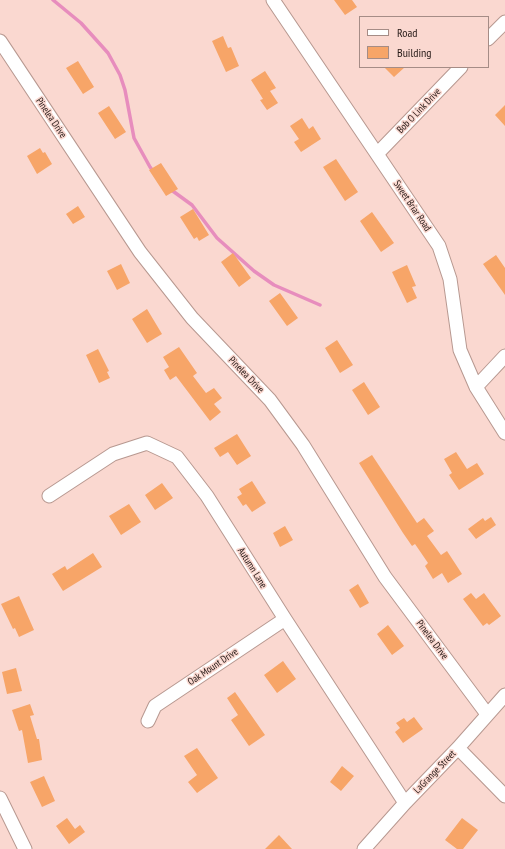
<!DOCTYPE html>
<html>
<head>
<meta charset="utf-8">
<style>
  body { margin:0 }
  #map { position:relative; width:505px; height:849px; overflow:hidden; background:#fad8d0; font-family:"PT Sans Narrow",sans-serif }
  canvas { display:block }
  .legend { position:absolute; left:359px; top:16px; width:130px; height:52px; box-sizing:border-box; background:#fad8d0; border:1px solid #a58c86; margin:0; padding:5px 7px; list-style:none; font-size:12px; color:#251916 }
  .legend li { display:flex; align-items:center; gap:8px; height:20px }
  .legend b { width:20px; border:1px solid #a58c86 }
</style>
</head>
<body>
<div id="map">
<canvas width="505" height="849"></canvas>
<ul class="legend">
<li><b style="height:5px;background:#fff"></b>Road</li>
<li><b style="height:11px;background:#f7a568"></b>Building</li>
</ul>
</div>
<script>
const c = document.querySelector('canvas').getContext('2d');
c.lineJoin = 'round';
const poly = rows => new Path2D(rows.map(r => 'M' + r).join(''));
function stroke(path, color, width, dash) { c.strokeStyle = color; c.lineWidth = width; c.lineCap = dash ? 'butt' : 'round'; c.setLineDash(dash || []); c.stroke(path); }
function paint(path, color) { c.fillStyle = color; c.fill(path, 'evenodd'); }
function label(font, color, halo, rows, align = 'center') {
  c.font = font + ' "PT Sans Narrow",sans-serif'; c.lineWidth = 3; c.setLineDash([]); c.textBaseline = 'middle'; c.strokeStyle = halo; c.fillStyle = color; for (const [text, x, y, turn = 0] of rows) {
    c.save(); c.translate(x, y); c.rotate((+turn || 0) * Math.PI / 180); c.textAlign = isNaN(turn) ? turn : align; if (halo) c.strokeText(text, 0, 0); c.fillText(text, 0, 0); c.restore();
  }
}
stroke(poly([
  [53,0,81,23,108,53,120,75,125,90,134,138,150,167,153,171],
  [170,189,192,205,217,238,254,271,274,285,320,305]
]), '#e78dbd', 3.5);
paint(poly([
  [334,0,352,0,357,7,345,15],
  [223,36,228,48,231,47,239,66,226,72,212,41],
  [78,61,94,87,83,94,66,68],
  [384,67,405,67,394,77],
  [265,71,276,88,270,91,278,103,267,110,260,100,263,99,251,80],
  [505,105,505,126,495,115],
  [109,106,126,132,115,139,98,113],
  [302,118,309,129,313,126,321,139,301,152,294,142,299,139,290,126],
  [40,148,43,153,45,152,52,164,37,174,27,156],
  [336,159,358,192,345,201,323,167],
  [161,163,178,189,166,196,149,170],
  [78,206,85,217,73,224,66,214],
  [193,209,209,235,199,241,197,237,194,239,180,217],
  [372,212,394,243,381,252,360,221],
  [233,253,251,278,239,287,221,262],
  [496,255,505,268,505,295,483,264],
  [121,264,130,283,117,290,107,271],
  [407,265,416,286,412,287,417,298,407,303,392,272],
  [280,293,298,318,287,326,269,301],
  [147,309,162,334,147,343,132,319],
  [337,340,353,365,340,373,325,348],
  [179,347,197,373,193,376,206,393,214,388,222,398,214,404,221,412,210,421,176,376,170,380,164,370,169,367,163,357],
  [98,349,109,371,107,372,110,378,99,383,86,355],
  [364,382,380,407,368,415,352,390],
  [237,434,251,456,237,465,228,452,220,457,214,448],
  [456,452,467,469,477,463,484,474,459,490,449,475,452,473,444,459],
  [372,455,417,523,424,518,434,531,427,536,441,555,447,551,462,574,448,583,442,573,433,579,425,566,428,563,415,544,412,546,403,533,359,463],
  [252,481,266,503,252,512,246,504,243,506,237,497,242,494,239,489],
  [162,483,173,498,155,510,145,495],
  [129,504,141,522,121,535,109,516],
  [491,517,496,525,476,539,468,529,483,518,485,521],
  [285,526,293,540,280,547,273,533],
  [93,553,102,567,63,591,52,574,65,566,67,570],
  [358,584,369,603,360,608,349,590],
  [471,593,476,599,484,593,501,616,489,625,487,623,483,626,463,599],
  [19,596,34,630,19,637,15,628,13,629,1,604],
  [388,625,404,646,392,655,377,634],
  [283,661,296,679,277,693,264,675],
  [16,668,22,691,7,694,2,672],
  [235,692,265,735,249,746,231,720,238,715,227,698],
  [30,704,34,715,30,716,37,739,39,739,42,760,28,763,22,730,19,731,12,710],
  [414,717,423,729,403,743,395,732,400,728,396,723,404,718,407,722],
  [197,748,218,778,197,793,188,782,197,775,184,756],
  [342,766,354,776,341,791,330,782],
  [44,776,55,801,42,807,30,782],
  [67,818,75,829,80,825,85,832,69,844,56,826],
  [462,818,478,830,463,849,457,849,445,840],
  [279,835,292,849,265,849]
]), '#f7a568');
const minor = poly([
  [273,0,439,246,450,279,460,350,476,387,505,433],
  [488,39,505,22],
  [0,41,140,252,192,318,270,400,303,445,385,577,487,714],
  [377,154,461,67],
  [476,387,505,356],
  [49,496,113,454,147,443,177,457,207,496,285,619,405,803],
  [148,721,155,706,285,619],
  [458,748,505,796],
  [0,798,25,849],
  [364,849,405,803,458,748,505,695]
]);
stroke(minor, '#b79890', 15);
stroke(minor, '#fff', 13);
label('10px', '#251916', '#fad8d0', [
  ["Bob O Link Drive",419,111,-46],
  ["Pinelea Drive",51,118,56],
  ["Sweet Briar Road",412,206,56],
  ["Pinelea Drive",246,375,46],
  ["Autumn Lane",252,568,58],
  ["Pinelea Drive",432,640,53],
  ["Oak Mount Drive",213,667,-34],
  ["LaGrange Street",435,772,-46]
]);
</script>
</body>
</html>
